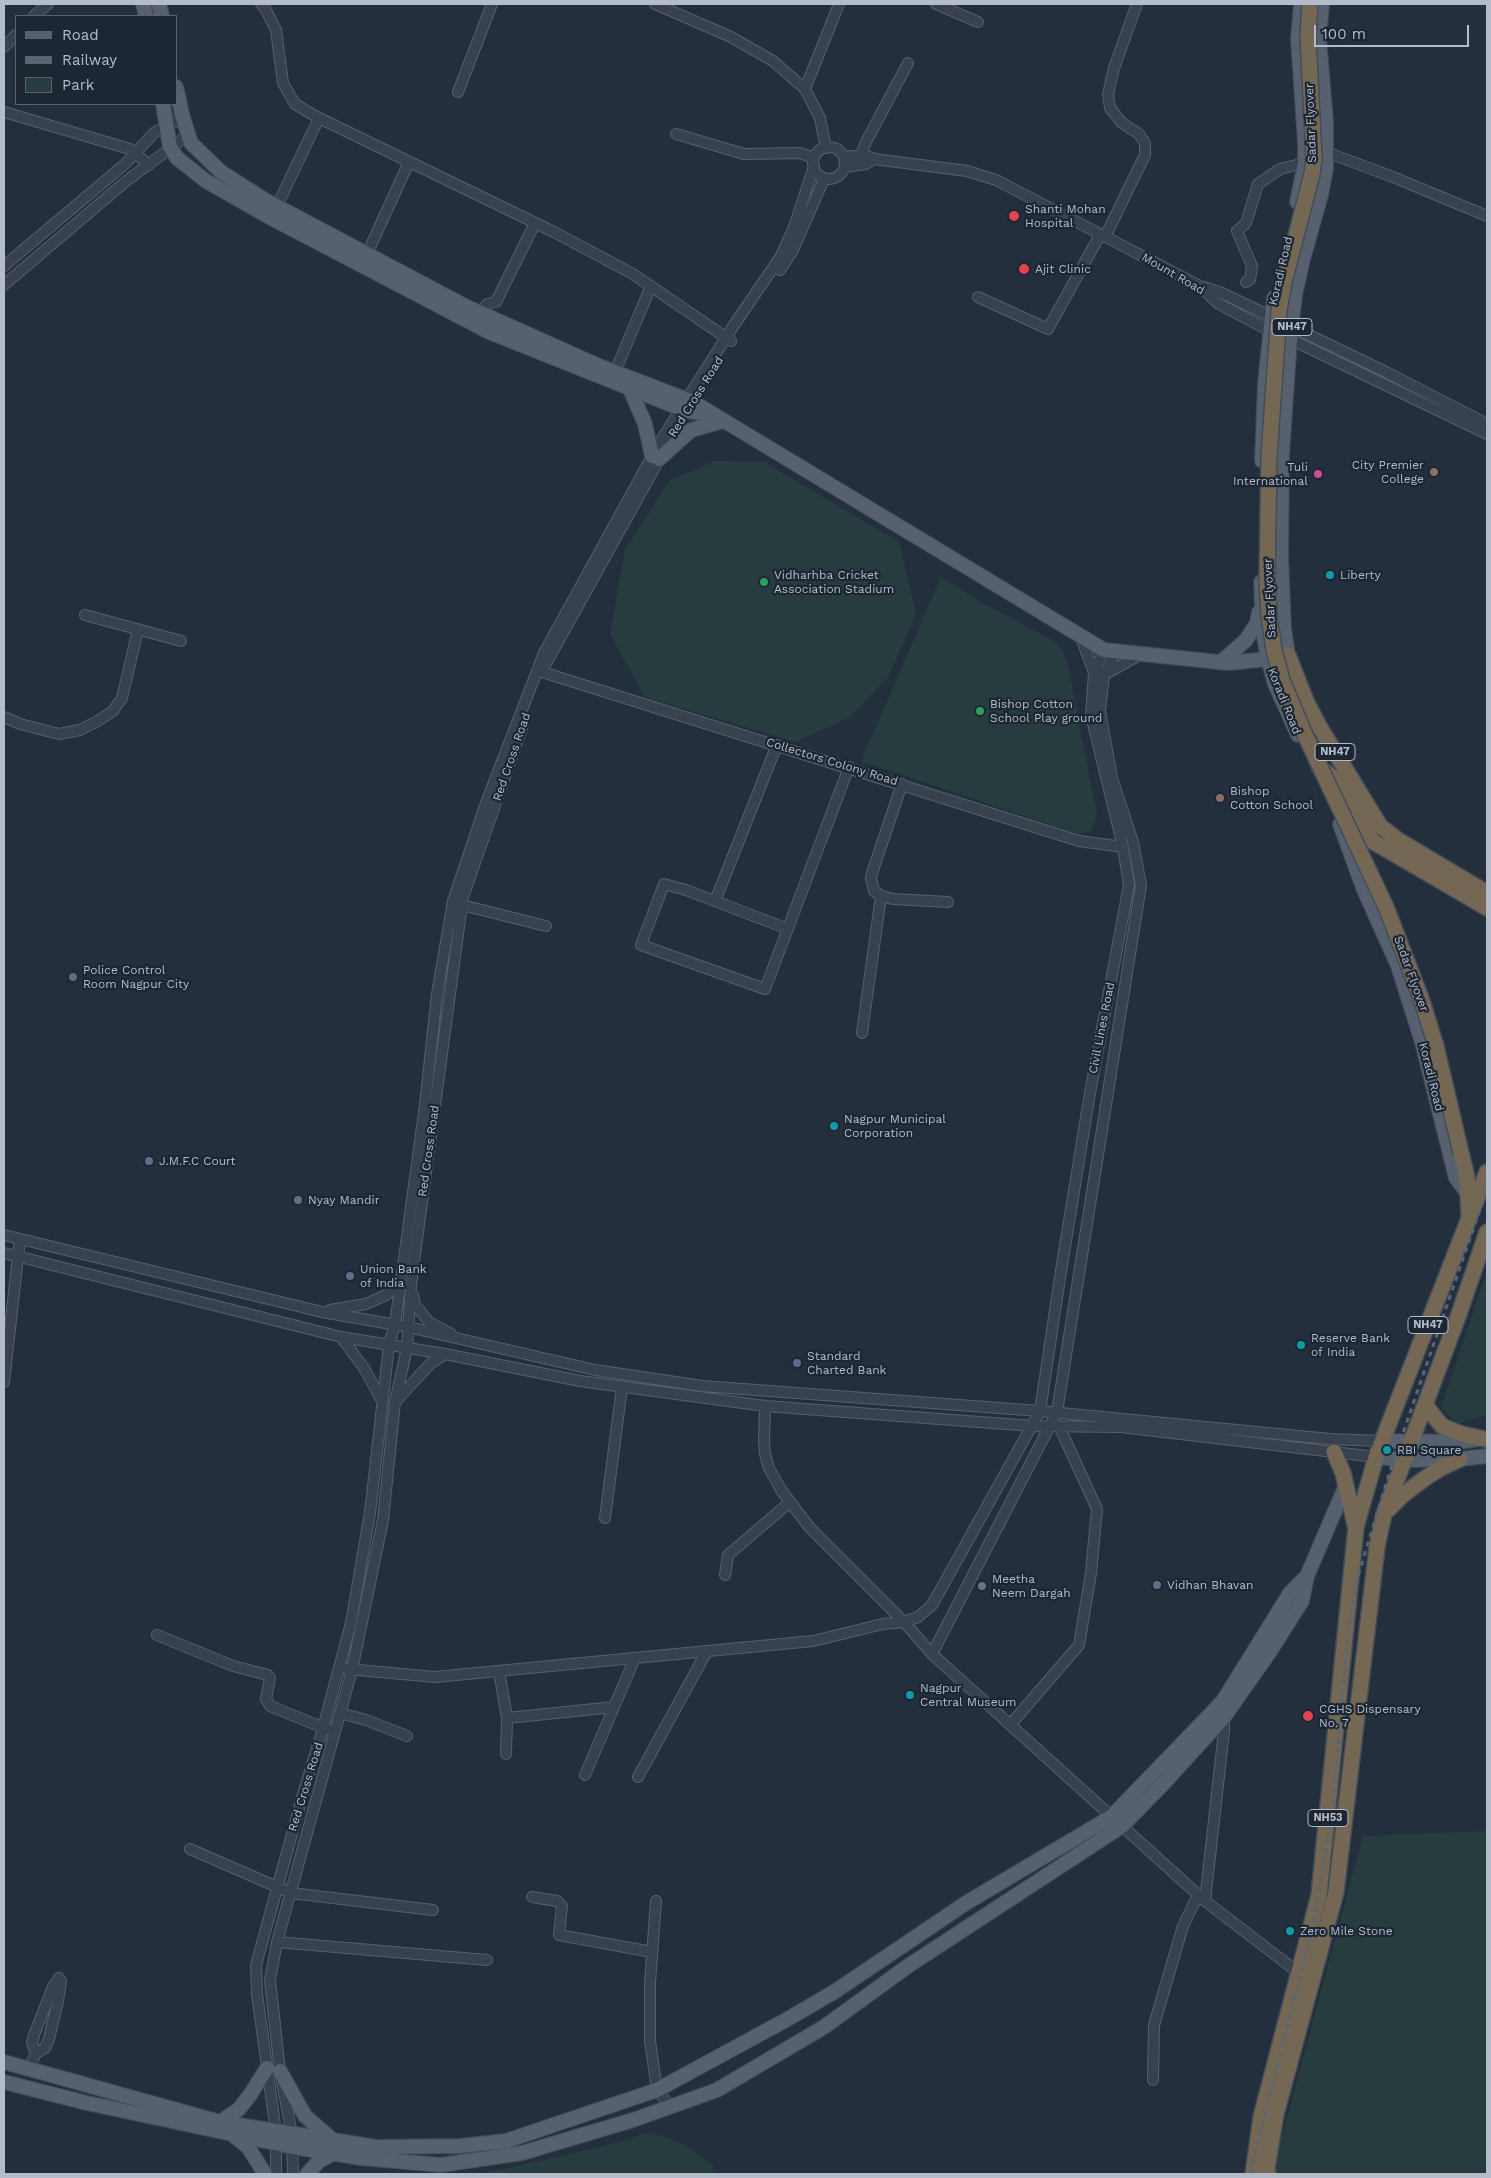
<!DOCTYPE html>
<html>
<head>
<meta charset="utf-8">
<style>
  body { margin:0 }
  #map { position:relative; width:1491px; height:2178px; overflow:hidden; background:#242f3e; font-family:"Work Sans",sans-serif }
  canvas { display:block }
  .frame { position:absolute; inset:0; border:5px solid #b4bcc9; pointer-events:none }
  .legend { position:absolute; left:15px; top:15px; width:162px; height:90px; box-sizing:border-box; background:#1d2633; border:1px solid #59626f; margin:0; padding:6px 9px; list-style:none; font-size:15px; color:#b4bcc9 }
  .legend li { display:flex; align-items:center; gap:10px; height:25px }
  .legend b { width:25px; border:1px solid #59626f }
  .scale { position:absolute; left:1314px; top:25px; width:155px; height:22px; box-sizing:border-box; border:2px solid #b4bcc9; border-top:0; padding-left:6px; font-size:15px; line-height:18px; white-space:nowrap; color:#b4bcc9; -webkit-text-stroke:4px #1d2633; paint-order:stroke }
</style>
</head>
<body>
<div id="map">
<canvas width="1491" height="2178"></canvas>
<div class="frame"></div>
<ul class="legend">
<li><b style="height:6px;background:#56606e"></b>Road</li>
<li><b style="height:6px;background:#5a6575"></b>Railway</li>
<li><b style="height:14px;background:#263c3f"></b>Park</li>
</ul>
<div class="scale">100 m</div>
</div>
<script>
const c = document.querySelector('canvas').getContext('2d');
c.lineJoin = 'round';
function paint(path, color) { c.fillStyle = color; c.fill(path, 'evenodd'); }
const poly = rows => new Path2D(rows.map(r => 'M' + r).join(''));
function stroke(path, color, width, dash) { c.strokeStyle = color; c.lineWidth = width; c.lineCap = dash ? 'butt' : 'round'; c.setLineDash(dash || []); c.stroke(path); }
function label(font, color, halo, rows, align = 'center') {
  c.font = font + ' "Work Sans",sans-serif'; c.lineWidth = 4.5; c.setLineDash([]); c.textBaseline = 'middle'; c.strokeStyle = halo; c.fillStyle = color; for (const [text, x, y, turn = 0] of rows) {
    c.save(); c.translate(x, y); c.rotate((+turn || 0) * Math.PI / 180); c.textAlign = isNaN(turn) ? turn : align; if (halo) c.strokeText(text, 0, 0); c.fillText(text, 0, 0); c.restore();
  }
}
paint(poly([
  [715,461,764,462,899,542,916,614,888,678,849,718,795,742,645,697,610,634,625,550,669,481],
  [941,577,984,604,1051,639,1061,648,1067,661,1097,815,1091,831,1078,834,861,761],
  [1487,1271,1487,1415,1457,1424,1441,1408],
  [1487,1831,1487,2174,1274,2174,1276,2158,1363,1836],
  [652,2132,684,2145,713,2165,713,2174,481,2174,597,2148]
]), '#263c3f');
const minor = poly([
  [261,4,265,8,276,30,283,83,295,104,315,116,554,232,633,274,731,341],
  [655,4,731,37,773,61,805,89,820,118,826,148],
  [936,4,978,22],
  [34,16,48,4],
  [4,47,16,35],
  [805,89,839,4],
  [458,92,492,4],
  [4,112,130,149,149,165],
  [676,134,744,154,800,153,814,158],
  '813 163a16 16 0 1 1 32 0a16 16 0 1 1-32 0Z',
  [1326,152,1393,177,1487,216],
  [861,154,866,142,908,63],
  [844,157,865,155,874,159,967,171,996,180,1198,285,1219,304,1270,331,1290,339,1487,434],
  [845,167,866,164,874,159],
  [277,206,319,118],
  [1105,237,1145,155,1145,143,1139,134,1122,123,1110,108,1108,94,1114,68,1137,4],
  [367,254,409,162],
  [4,266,125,164,155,132,183,118],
  [780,270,792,252,824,179],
  [1246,282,1250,280,1252,266,1237,231,1246,223,1258,184,1280,169,1305,163],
  [4,285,125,182,188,135],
  [1204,287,1222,293,1388,373,1487,424],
  [978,297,1048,329,1100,235],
  [481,313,487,304,496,302,535,223],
  [615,372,651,286],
  [85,615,181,641],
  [1080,635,1094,673],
  [544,667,680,422],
  [542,672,1079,841,1123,847],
  [1104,675,1141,654],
  [4,717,20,724,59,734,80,730,96,722,113,711,122,698,138,630],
  [902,784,873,870,871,878,874,891,881,896,893,899,948,902],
  [715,901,777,745],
  [462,905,546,926],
  [788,929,686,890,664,884,641,945,765,989,849,767],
  [862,1033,881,896],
  [4,1235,322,1312,408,1327,595,1370,702,1386,1040,1411,1330,1439,1382,1441],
  [4,1253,341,1337,445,1354,580,1381,765,1406,1033,1426,1121,1427,1376,1457],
  [413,1295,415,1305,429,1322,451,1334],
  [330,1310,366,1304,386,1295,400,1284],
  [341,1337,364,1368,382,1401],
  [4,1382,20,1239],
  [397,1400,430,1364,445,1354],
  [765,1406,764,1440,765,1454,769,1468,781,1490,810,1528,904,1622,932,1654,1205,1901,1299,1973],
  [605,1518,622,1387],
  [725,1575,728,1555,790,1502],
  [157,1635,233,1666,268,1675,270,1678,266,1699,270,1706,329,1730],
  [932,1654,1057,1412,1141,885,1133,842,1112,778,1100,711,1104,675,1116,651],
  [347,1669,435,1677,813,1641,883,1624,904,1622,918,1617,932,1605,1040,1411,1061,1271,1090,1093,1129,885,1123,847,1091,715,1094,673,1104,650],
  [499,1671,507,1718,506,1754],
  [340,1713,366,1720,407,1736],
  [507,1718,614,1707],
  [1010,1725,1079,1645,1091,1573,1097,1509,1059,1426],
  [585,1775,635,1658],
  [638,1777,707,1651],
  [190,1849,291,1893,433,1910],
  [532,1897,557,1901,562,1906,559,1935,652,1952],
  [656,1901,650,1983,650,2041,657,2090,671,2107],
  [1205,1901,1224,1731,1224,1716],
  [277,1942,487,1960],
  [36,2053,32,2043,34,2035,53,1987,59,1978],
  [28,2070,36,2053,45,2048,49,2039,58,2001,61,1981,59,1978],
  [1153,2080,1154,2025,1183,1926,1198,1895],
  [276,2174,276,2132,257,1994,256,1965,301,1801,323,1728,351,1623,370,1513,389,1345,395,1324,425,1105,437,994,453,901,486,803,544,653,660,442,732,328,781,256,794,227,814,166],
  [293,2174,292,2135,280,2071,270,1980,277,1942,352,1670,383,1520,395,1402,407,1348,411,1284,463,897,523,725]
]);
const major = poly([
  [143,4,146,16],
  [159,4,162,16],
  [176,87,183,118,191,143,221,172,265,200,465,306,599,366,693,402,1104,650,1228,663,1268,659,1288,655,1284,629,1281,556,1282,454,1290,339,1295,295,1303,259,1321,195,1326,169,1326,122,1319,39,1322,4],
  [163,104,170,147,177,158,206,181,271,218,489,332,687,411,710,414],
  [1297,202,1305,163,1305,143,1298,39,1301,4],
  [630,389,645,424,652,456],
  [659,459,691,430,723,421],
  [1262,461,1265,383,1274,298],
  [1261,582,1263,631,1268,659,1275,684,1298,735],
  [1221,662,1246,640,1257,623,1259,612],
  [1340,824,1364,890,1398,966,1422,1042,1456,1178,1466,1191],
  [1382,1441,1458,1442,1479,1439],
  [1376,1457,1408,1460,1460,1459,1487,1456],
  [4,2062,220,2122,376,2147,460,2146,506,2141,657,2090,786,2020,834,1992,966,1903,1111,1817,1223,1701,1290,1593,1307,1576],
  [280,2071,305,2116,334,2141],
  [4,2082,87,2103,293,2147,361,2158,441,2165,522,2153,633,2120,717,2090,824,2027,908,1966,1122,1826,1164,1783,1224,1717,1269,1653,1302,1601,1307,1576,1346,1485],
  [220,2122,239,2109,250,2095,267,2068],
  [234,2136,248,2147,265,2174],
  [307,2174,319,2161,332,2154]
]);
const highway = poly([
  [1288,655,1307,703,1319,726,1380,826,1398,840,1487,893],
  [1319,767,1341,784,1372,841,1487,908],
  [1461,1153,1467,1177,1469,1216],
  [1425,1405,1442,1426,1462,1434,1485,1439],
  [1334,1452,1343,1473,1355,1525],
  [1388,1510,1404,1494,1424,1479,1441,1468,1460,1459],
  [1253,2174,1261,2117,1319,1895,1356,1527,1376,1457,1487,1172],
  [1268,2174,1267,2168,1276,2114,1336,1892,1377,1547,1384,1514,1459,1314,1487,1232]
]);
stroke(minor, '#565f6c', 12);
stroke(major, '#414a57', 16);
stroke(highway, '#434c59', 18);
stroke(minor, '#38414e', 10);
stroke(major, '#56606e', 14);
stroke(highway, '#746855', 15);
stroke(poly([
  [1250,2174,1312,1930,1322,1876,1333,1805,1348,1635,1358,1576,1390,1471,1487,1189]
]), '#5a6575', 3, [5, 5]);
const highwayBridge = poly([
  [1310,4,1308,35,1314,158,1312,174,1284,282,1279,311,1269,457,1267,581,1269,615,1274,650,1282,680,1306,737,1386,907,1421,998,1436,1046,1461,1153]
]);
stroke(highwayBridge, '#434c59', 18, []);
stroke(highwayBridge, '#746855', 15);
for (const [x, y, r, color] of [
  [1014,216,6,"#e0444e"],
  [1024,269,6,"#e0444e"],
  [1434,472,5,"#8d6e63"],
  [1318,474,5,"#d1479c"],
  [1330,575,5,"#0f9aa8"],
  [764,582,5,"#2e9e5b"],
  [980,711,5,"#2e9e5b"],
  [1220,798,5,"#8d6e63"],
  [73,977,5,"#5c6f8a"],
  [834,1126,5,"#0f9aa8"],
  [149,1161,5,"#5c6f8a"],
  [298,1200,5,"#5c6f8a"],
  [350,1276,5,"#5c6f8a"],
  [1301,1345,5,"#0f9aa8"],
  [797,1363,5,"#5c6f8a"],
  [1387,1450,5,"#0f9aa8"],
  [1157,1585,5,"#5c6f8a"],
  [982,1586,5,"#6b7280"],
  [910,1695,5,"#0f9aa8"],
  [1308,1716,6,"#e0444e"],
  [1290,1931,5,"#0f9aa8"]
]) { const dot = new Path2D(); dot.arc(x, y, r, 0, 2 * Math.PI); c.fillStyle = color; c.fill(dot); stroke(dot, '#1d2633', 2); }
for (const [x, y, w] of [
  [1292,327,40],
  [1335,752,40],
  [1428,1325,40],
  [1328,1818,40]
]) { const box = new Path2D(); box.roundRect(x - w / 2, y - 8.5, w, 17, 4); c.fillStyle = '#1d2633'; c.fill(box); stroke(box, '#b4bcc9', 1); }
label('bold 11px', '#b4bcc9', null, [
  ["NH47",1292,327],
  ["NH47",1335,752],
  ["NH47",1428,1325],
  ["NH53",1328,1818]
]);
label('12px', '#b4bcc9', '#1d2633', [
  ["Sadar Flyover",1311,123,-92],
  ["Koradi Road",1281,271,-77],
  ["Mount Road",1173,274,30],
  ["Red Cross Road",696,397,-58],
  ["Sadar Flyover",1270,598,-93],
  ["Koradi Road",1284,701,68],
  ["Red Cross Road",512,757,-71],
  ["Collectors Colony Road",832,762,17],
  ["Sadar Flyover",1411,974,70],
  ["Civil Lines Road",1102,1028,-79],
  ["Koradi Road",1431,1077,76],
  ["Red Cross Road",429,1151,-82],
  ["Red Cross Road",306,1787,-73]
]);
label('12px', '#b4bcc9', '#1d2633', [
  ["Shanti Mohan",1025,209],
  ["Hospital",1025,223],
  ["Ajit Clinic",1035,269],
  ["City Premier",1424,465,"right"],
  ["College",1424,479,"right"],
  ["Tuli",1308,467,"right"],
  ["International",1308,481,"right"],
  ["Vidharhba Cricket",774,575],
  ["Association Stadium",774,589],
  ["Liberty",1340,575],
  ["Bishop Cotton",990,704],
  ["School Play ground",990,718],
  ["Bishop",1230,791],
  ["Cotton School",1230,805],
  ["Police Control",83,970],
  ["Room Nagpur City",83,984],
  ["Nagpur Municipal",844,1119],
  ["Corporation",844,1133],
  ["J.M.F.C Court",159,1161],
  ["Nyay Mandir",308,1200],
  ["Union Bank",360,1269],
  ["of India",360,1283],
  ["Reserve Bank",1311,1338],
  ["of India",1311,1352],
  ["Standard",807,1356],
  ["Charted Bank",807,1370],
  ["RBI Square",1397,1450],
  ["Meetha",992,1579],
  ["Neem Dargah",992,1593],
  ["Vidhan Bhavan",1167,1585],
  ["Nagpur",920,1688],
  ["Central Museum",920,1702],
  ["CGHS Dispensary",1319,1709],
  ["No. 7",1319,1723],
  ["Zero Mile Stone",1300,1931]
], 'left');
</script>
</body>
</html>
